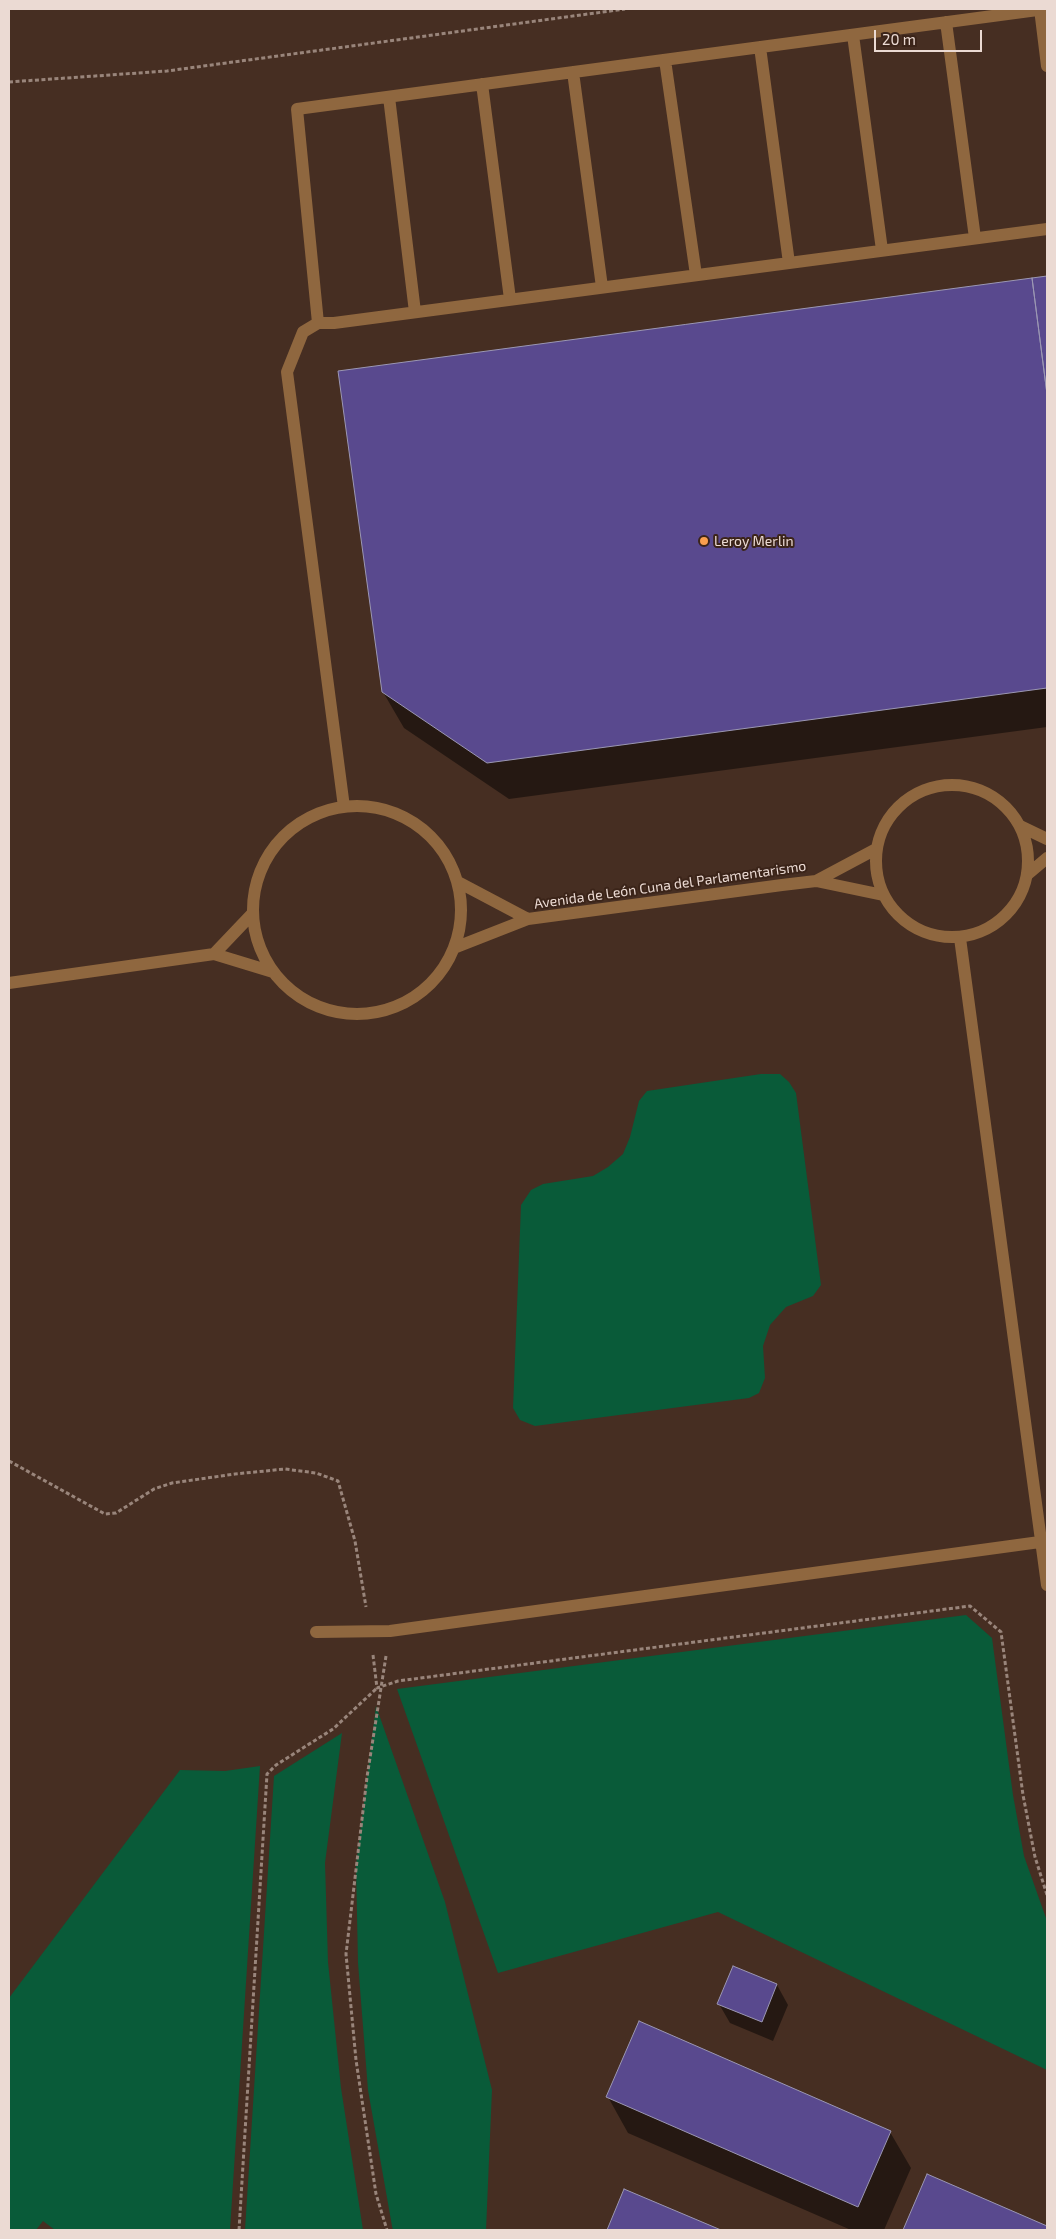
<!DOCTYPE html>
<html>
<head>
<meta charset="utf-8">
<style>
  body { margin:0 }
  #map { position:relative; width:1056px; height:2239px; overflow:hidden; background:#462e22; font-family:"Exo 2",sans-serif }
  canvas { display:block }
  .frame { position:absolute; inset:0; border:10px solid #ebdad3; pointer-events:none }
  .scale { position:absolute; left:874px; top:30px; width:108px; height:22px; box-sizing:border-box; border:2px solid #ebdad3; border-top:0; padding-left:6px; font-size:15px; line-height:18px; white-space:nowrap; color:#ebdad3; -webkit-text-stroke:4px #3b2419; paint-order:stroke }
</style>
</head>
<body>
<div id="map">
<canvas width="1056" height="2239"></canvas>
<div class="frame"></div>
<div class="scale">20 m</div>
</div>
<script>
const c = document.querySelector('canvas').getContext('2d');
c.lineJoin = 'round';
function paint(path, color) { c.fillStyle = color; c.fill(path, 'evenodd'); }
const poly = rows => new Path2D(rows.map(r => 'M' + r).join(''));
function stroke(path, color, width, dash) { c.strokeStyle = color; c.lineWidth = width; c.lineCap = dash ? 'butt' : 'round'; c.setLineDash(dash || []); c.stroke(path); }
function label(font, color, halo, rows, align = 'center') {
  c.font = font + ' "Exo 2",sans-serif'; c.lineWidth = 4; c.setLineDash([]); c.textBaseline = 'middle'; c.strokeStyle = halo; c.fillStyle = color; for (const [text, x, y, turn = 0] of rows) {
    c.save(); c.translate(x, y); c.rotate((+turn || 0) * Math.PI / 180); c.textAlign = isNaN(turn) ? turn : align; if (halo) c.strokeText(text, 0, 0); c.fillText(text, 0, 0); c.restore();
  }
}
paint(poly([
  [761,1074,780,1074,789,1082,796,1093,821,1285,813,1296,786,1307,770,1325,763,1346,765,1378,759,1393,749,1398,535,1426,520,1420,513,1408,521,1205,531,1190,543,1184,593,1176,608,1167,623,1154,630,1137,639,1101,647,1091],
  [966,1615,992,1638,1013,1795,1024,1856,1047,1921,1047,2070,718,1912,498,1973,397,1689],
  [376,1706,445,1902,492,2090,486,2230,393,2230,392,2226,368,2090,358,1963,356,1866],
  [342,1733,325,1863,328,1962,341,2088,363,2230,245,2230,274,1776],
  [260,1766,230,2230,55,2230,43,2221,36,2230,9,2230,9,1998,180,1770,225,1771]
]), '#095b39');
paint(poly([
  [1047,277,1047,727,509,799,404,728,383,692,340,372],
  [734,1968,777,1985,788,2005,773,2041,730,2023,719,2004],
  [608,2097,890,2132,911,2168,884,2230,851,2230,628,2133],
  [928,2176,1047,2228,1047,2230,904,2230],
  [625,2191,717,2230,608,2230]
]), '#0007');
const building = poly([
  [1047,276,1047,394,1032,278,1047,276],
  [1032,278,1047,394,1047,688,487,763,382,692,338,371,1032,278],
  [733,1966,777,1984,762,2022,717,2004,733,1966],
  [639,2021,891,2131,858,2207,606,2097,639,2021],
  [927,2174,1047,2226,1047,2230,903,2230,927,2174],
  [624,2189,721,2230,607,2230,624,2189]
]);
paint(building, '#59498e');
stroke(building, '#9b97b3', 1);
stroke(poly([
  [9,82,167,71,625,9],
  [9,1461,105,1514,116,1513,154,1489,172,1483,235,1474,285,1469,316,1473,338,1481,355,1541,366,1607],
  [373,1655,377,1688,398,1681,970,1606,1001,1632,1023,1795,1035,1857,1047,1895],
  [386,1656,367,1777,346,1954,356,2060,376,2194,387,2230],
  [239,2230,267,1774,276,1765,333,1729,377,1688]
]), '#99857b', 3, [4, 2.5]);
stroke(poly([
  [1040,9,1047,66],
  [1045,9,297,109,318,323,334,323,1047,229],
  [946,22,975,238],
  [853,35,882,250],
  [760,47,789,263],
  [665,60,696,275],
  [573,72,602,287],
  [482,84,510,299],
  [389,97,415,312],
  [318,323,303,332,287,372,344,807],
  '876 861a76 76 0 1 1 152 0a76 76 0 1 1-152 0Z',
  '253 910a104 104 0 1 1 208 0a104 104 0 1 1-208 0Z',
  [1020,826,1047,839],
  [1028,874,1047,858],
  [816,881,876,849],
  [458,882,528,919],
  [960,938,1047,1585],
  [454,948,528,919,782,885,816,881,883,895],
  [214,954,253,913],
  [9,983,214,954,273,972],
  [316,1632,390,1631,1047,1541]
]), '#8f673f', 12);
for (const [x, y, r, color] of [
  [704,541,5,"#fa9f4e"]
]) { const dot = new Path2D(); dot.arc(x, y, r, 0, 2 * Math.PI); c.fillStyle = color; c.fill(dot); stroke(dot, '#3b2419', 2); }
label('14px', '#ebdad3', '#3b2419', [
  ["Leroy Merlin",714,541]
], 'left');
label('14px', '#ebdad3', '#3b2419', [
  ["Avenida de León Cuna del Parlamentarismo",670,885,-8]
]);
</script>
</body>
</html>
